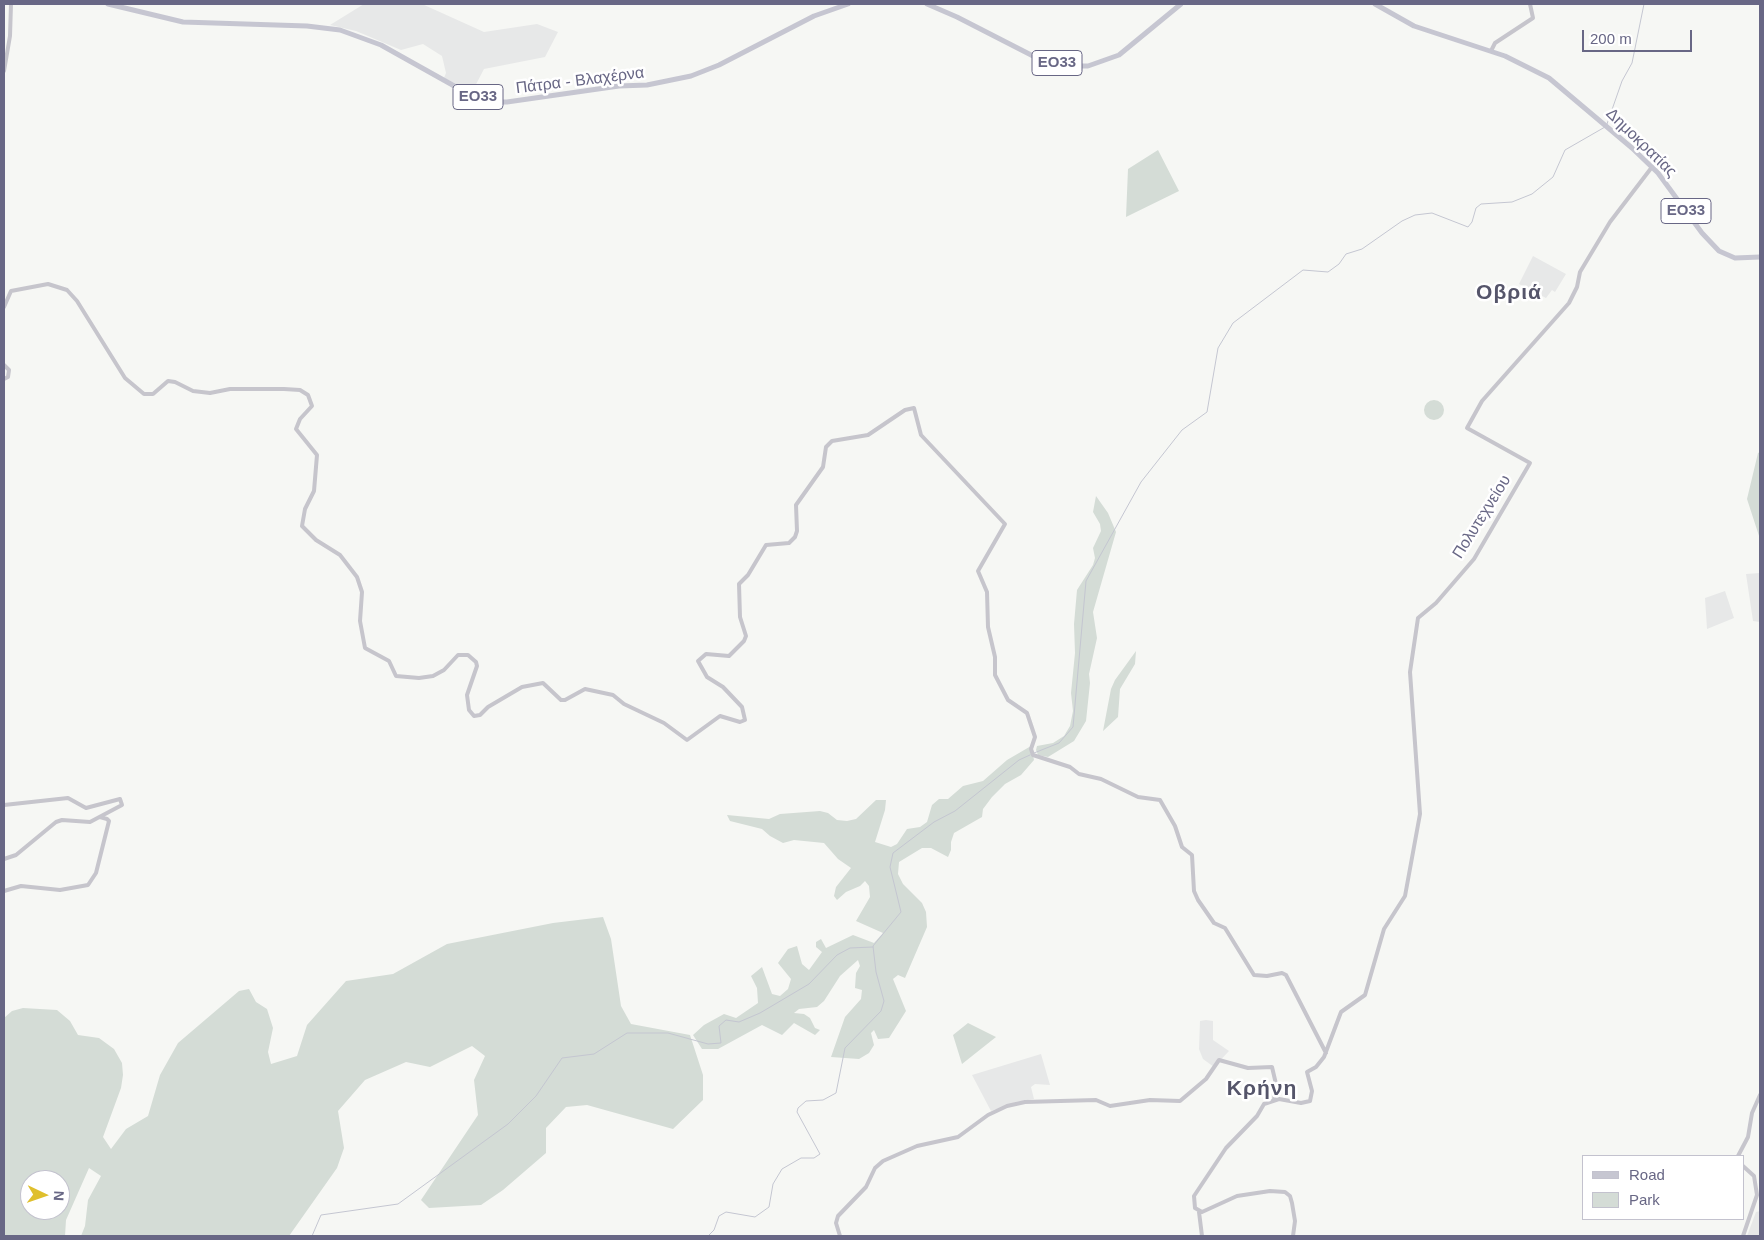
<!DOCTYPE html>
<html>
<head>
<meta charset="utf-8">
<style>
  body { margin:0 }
  #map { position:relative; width:1764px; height:1240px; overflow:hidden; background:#f6f7f4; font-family:Arial,sans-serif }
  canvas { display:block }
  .frame { position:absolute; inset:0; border:5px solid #686785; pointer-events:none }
  .legend { position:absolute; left:1582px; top:1155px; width:162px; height:65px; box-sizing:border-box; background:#fff; border:1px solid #c3c2ce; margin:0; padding:6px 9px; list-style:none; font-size:15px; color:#686785 }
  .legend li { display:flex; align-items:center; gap:10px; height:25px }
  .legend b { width:25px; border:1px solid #c3c2ce }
  .north { position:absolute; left:20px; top:1170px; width:50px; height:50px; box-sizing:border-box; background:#fff; border:1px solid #c3c2ce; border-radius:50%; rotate:93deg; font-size:14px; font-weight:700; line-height:20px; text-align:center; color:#686785 }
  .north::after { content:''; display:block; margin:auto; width:18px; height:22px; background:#dfbf2d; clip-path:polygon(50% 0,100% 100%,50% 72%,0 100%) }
  .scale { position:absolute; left:1582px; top:30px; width:110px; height:22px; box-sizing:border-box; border:2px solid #686785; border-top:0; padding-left:6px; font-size:15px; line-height:18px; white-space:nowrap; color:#686785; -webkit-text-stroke:4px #fff; paint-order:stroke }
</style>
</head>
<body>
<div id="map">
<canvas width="1764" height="1240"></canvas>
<div class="frame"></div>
<ul class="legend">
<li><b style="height:6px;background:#c6c6d1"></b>Road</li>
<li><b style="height:14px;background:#d4dcd6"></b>Park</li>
</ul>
<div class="north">N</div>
<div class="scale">200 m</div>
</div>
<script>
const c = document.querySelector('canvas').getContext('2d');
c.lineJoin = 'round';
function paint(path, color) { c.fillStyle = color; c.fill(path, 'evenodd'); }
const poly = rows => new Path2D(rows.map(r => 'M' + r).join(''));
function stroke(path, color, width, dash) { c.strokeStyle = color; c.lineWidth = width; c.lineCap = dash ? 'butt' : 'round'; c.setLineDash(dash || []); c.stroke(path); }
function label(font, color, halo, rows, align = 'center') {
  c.font = font + ' Arial,sans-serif'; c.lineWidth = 5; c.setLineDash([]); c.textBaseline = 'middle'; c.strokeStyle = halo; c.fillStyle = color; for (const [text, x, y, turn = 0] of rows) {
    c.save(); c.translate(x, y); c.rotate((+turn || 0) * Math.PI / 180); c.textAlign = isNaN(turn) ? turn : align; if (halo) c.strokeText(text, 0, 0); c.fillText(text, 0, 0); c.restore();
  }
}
paint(poly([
  [364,4,422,4,484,32,537,24,558,32,545,57,484,69,472,92,444,78,446,73,442,56,423,44,401,50,356,31,330,25],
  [1533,256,1566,274,1555,292,1552,290,1546,298,1519,284],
  [1760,573,1760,622,1753,621,1746,574],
  [1725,591,1734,618,1707,629,1705,598],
  [1206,1020,1213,1021,1213,1040,1229,1051,1214,1067,1203,1059,1199,1049,1200,1021],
  [1041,1054,1050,1085,1035,1084,1031,1087,1034,1099,1016,1102,991,1111,972,1075],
  [1760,1211,1760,1236,1747,1236,1756,1212]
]), '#e7e8e8');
paint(poly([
  [1158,150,1179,191,1126,217,1128,169],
  '1424 410a10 10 0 1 1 20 0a10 10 0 1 1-20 0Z',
  [1760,452,1760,539,1747,499,1758,453],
  [1096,496,1108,513,1116,532,1093,612,1097,638,1089,674,1090,683,1086,721,1074,741,1048,757,1038,755,1036,750,1037,746,1053,743,1064,736,1070,726,1073,711,1071,693,1075,653,1074,624,1077,590,1093,565,1095,558,1093,548,1101,531,1100,524,1093,512],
  [1136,651,1135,664,1120,689,1118,717,1103,731,1111,689,1115,680],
  [1031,746,1034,760,1021,775,1005,784,992,797,983,809,982,817,954,833,951,842,951,850,948,857,931,848,922,848,899,862,898,874,903,884,922,903,926,912,927,927,905,978,898,975,893,979,906,1011,889,1038,878,1039,874,1030,871,1033,874,1045,869,1053,859,1059,831,1057,845,1017,861,999,862,990,855,988,856,973,860,966,858,960,840,976,824,1001,817,1007,799,1009,794,1013,804,1014,810,1018,815,1028,820,1030,815,1035,794,1023,782,1035,762,1025,718,1049,702,1049,693,1035,704,1025,724,1014,736,1018,758,1003,757,988,751,976,762,967,772,994,780,996,788,989,791,979,778,963,788,949,797,946,802,964,809,970,822,952,816,947,816,942,821,939,826,948,853,935,874,943,883,933,856,921,870,897,869,886,865,881,860,886,846,892,837,900,834,896,836,887,851,868,838,859,824,843,794,840,783,843,770,836,762,829,730,821,727,815,769,819,780,814,820,811,828,813,837,820,847,821,856,819,876,800,886,800,885,810,875,842,891,847,897,844,907,829,920,827,927,822,932,805,939,799,948,799,963,786,983,781,1007,760],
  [603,917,611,939,621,1006,631,1024,690,1035,703,1075,703,1100,673,1129,587,1105,566,1107,546,1128,546,1153,503,1190,481,1205,429,1208,421,1200,478,1115,474,1080,485,1056,472,1046,430,1067,406,1062,365,1080,338,1111,344,1148,337,1168,289,1236,81,1236,85,1226,88,1200,101,1176,89,1168,66,1220,65,1236,4,1236,4,1018,12,1011,23,1008,57,1010,70,1021,78,1035,99,1038,114,1049,122,1063,123,1075,121,1088,103,1137,111,1149,126,1129,148,1116,160,1075,178,1043,239,991,249,989,256,1002,267,1009,273,1028,268,1052,271,1064,297,1056,307,1025,346,981,393,974,447,944,553,923],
  [30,1180,60,1180,60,1210,30,1210],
  [968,1023,996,1037,962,1064,953,1035]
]), '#d4dcd6');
stroke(poly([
  [1607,124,1622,81,1632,63,1644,4],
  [1034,753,1059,743,1073,727,1086,581,1141,482,1182,430,1207,412,1218,348,1233,323,1303,270,1328,272,1339,264,1346,254,1362,249,1402,221,1415,215,1432,213,1468,227,1472,222,1476,208,1481,204,1512,202,1532,194,1553,177,1565,150,1605,127],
  [312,1236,321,1215,398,1204,508,1124,536,1096,562,1058,594,1054,627,1033,668,1033,708,1044,721,1043,719,1026,726,1020,739,1022,760,1013,809,984,837,955,850,948,873,947],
  [708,1236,714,1230,719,1216,726,1212,755,1217,769,1207,773,1184,782,1169,801,1158,814,1158,820,1154,797,1112,798,1108,806,1101,823,1100,836,1093,845,1048,881,1011,884,1001,876,972,873,946,901,912,890,867,893,853,934,822,955,811,1019,760,1030,755]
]), '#c4c6d1', 1);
stroke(poly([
  [1491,51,1495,43,1533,18,1530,4],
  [4,71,10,36,11,4],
  [4,307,11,291,48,284,67,290,77,301,125,378,144,394,153,394,168,381,175,382,193,391,210,393,230,389,284,389,300,390,308,395,312,406,300,419,296,429,317,455,314,491,305,509,302,526,316,540,340,555,357,577,362,592,360,621,365,648,389,661,396,676,419,678,433,676,444,670,458,655,468,655,476,662,477,666,467,695,469,710,474,716,480,715,488,707,522,687,543,683,561,700,565,700,585,689,613,695,624,704,664,723,687,740,720,716,740,722,745,720,742,707,723,687,707,677,698,661,706,654,729,656,744,641,746,636,740,617,739,584,748,575,766,545,789,543,795,537,797,531,796,505,823,467,826,447,832,441,868,435,905,410,914,408,921,435,1005,524,978,571,987,592,988,627,995,657,995,675,1008,700,1027,713,1035,737,1031,749,1033,755,1070,767,1079,774,1101,779,1138,797,1160,800,1175,826,1182,847,1192,855,1194,891,1198,900,1214,923,1225,928,1254,975,1267,976,1282,973,1286,975,1326,1053],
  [4,365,9,370,8,377,4,379],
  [4,805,68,798,86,808,120,799,122,805,90,822,62,820,56,822,16,855,4,859],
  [4,891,21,886,60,890,88,885,96,873,109,821,107,819,100,817],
  [1738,1156,1748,1137,1752,1113,1760,1095],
  [1199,1212,1202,1236],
  [840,1236,836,1223,838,1216,866,1187,875,1168,883,1161,917,1146,958,1137,988,1115,1007,1106,1025,1102,1096,1100,1110,1106,1150,1100,1180,1101,1206,1079,1219,1060,1248,1068,1272,1067,1276,1084,1274,1100],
  [1293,1236,1295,1221,1292,1203,1290,1196,1285,1192,1270,1191,1237,1196,1202,1212,1195,1208,1194,1196,1226,1148,1257,1116,1264,1104,1279,1099,1301,1103,1310,1101,1312,1091,1307,1072,1316,1067,1324,1057,1341,1012,1365,995,1384,929,1405,896,1420,814,1410,672,1418,618,1436,603,1474,559,1530,463,1467,428,1482,401,1569,303,1577,287,1580,272,1610,222,1652,167],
  [1743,1236,1757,1195,1754,1176,1743,1166]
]), '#c6c5cc', 4);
stroke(poly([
  [108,4,183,22,307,26,340,30,381,45,465,92,495,102,507,102,619,86,647,85,691,76,719,65,814,16,848,4],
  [927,4,957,17,1037,58,1072,66,1088,66,1119,55,1181,4],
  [1375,4,1414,26,1505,56,1549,78,1632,148,1658,173,1702,233,1719,251,1735,258,1760,257]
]), '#c6c6d1', 5);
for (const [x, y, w] of [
  [1057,63,50],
  [478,97,50],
  [1686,211,50]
]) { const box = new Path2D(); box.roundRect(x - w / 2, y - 12.5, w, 25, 4); c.fillStyle = '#fff'; c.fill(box); stroke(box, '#686785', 1); }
label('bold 15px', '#686785', null, [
  ["ΕΟ33",1057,63],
  ["ΕΟ33",478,97],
  ["ΕΟ33",1686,211]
]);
label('16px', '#686785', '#fff', [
  ["Πάτρα - Βλαχέρνα",580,81,-7],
  ["Δημοκρατίας",1641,143,44],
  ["Πολυτεχνείου",1482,517,-58]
]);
c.letterSpacing = '1px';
label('bold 21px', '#55556a', '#fff', [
  ["Οβριά",1509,293],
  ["Κρήνη",1262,1089]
]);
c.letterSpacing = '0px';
</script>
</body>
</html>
